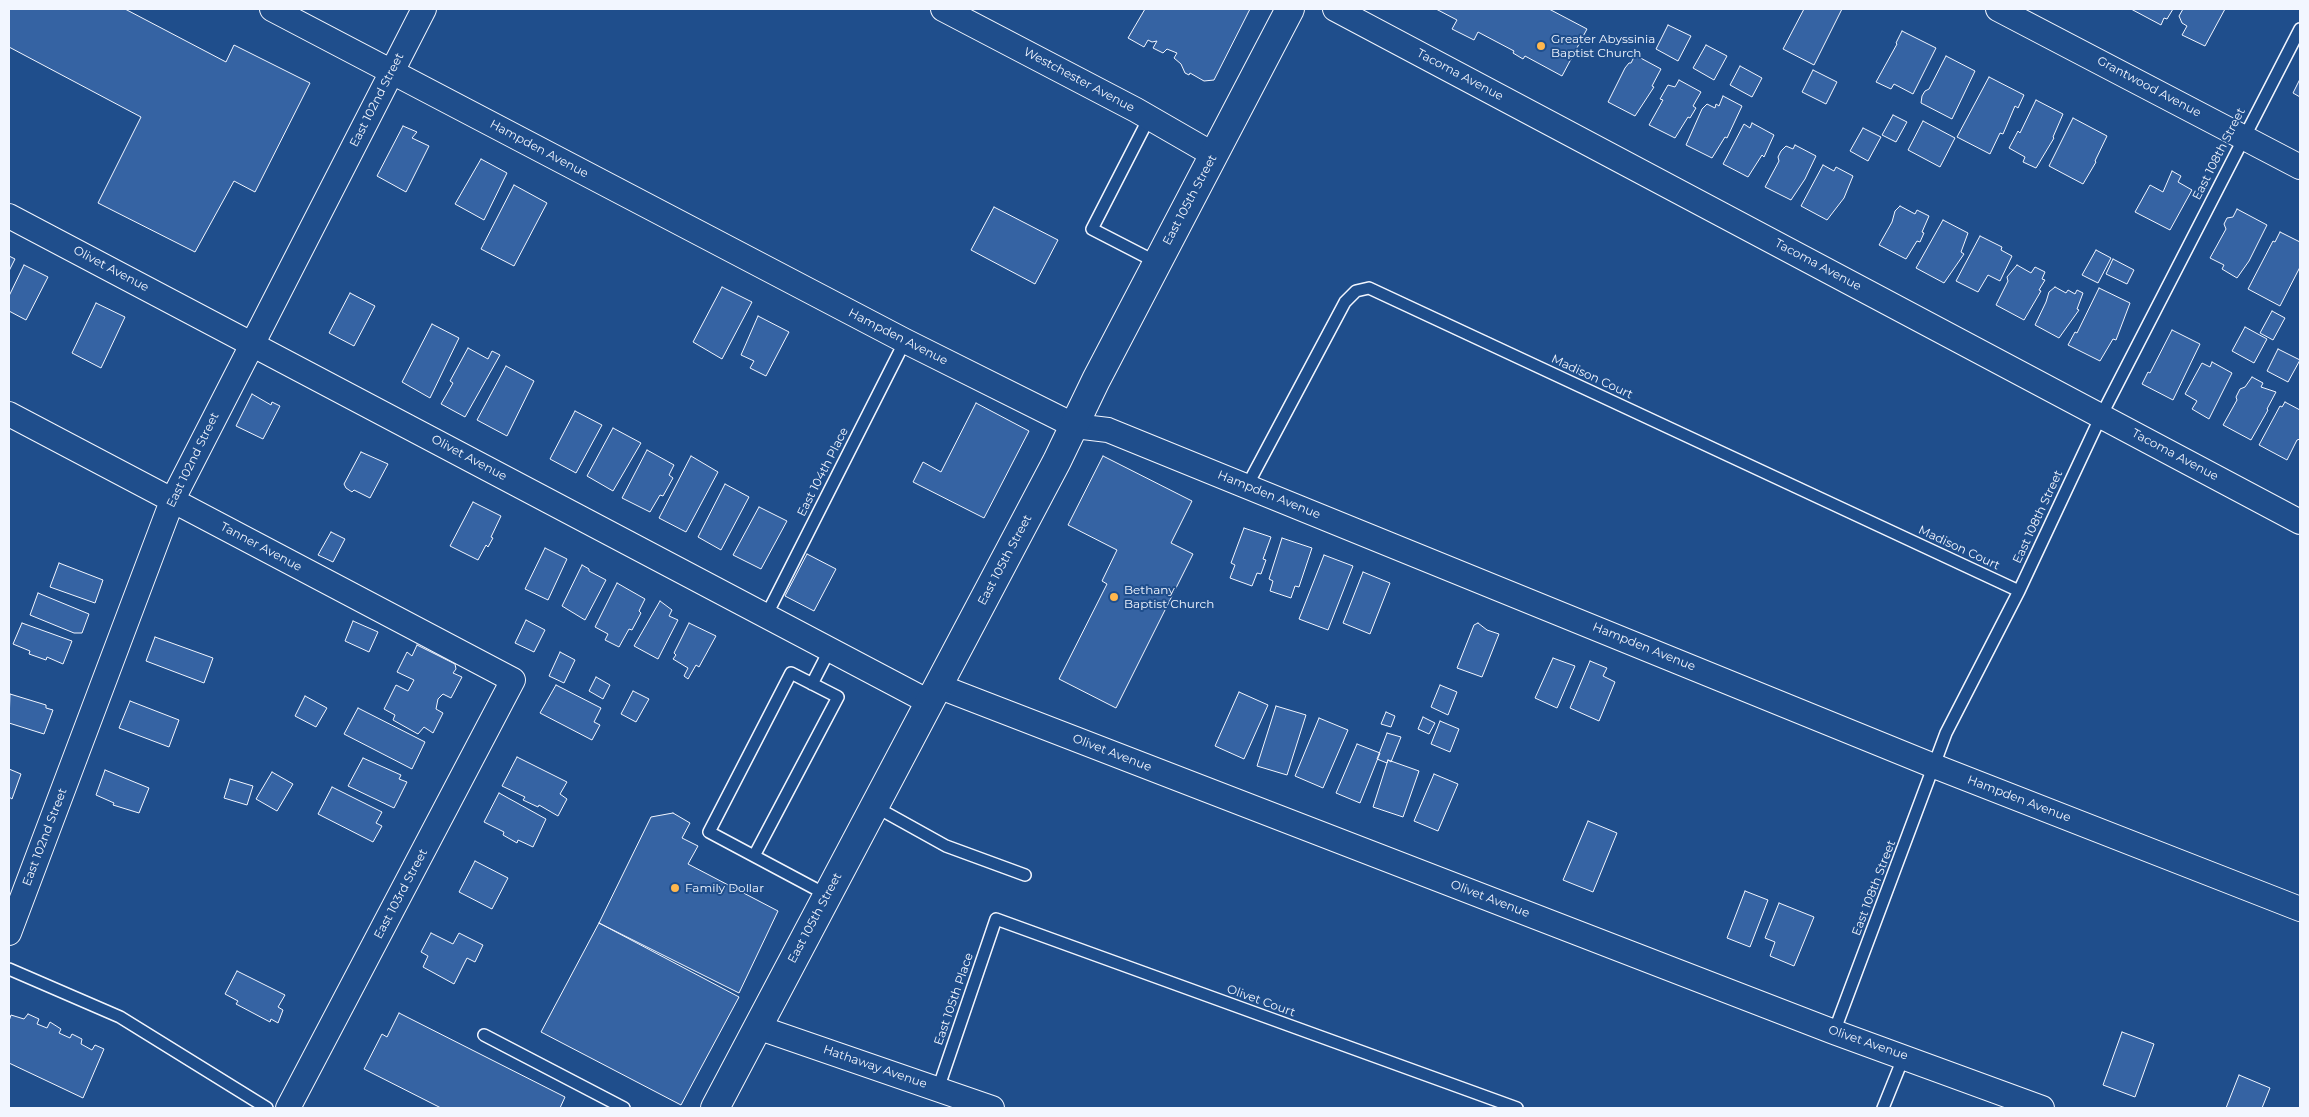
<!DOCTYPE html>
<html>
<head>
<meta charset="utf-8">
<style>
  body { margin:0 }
  #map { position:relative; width:2309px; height:1117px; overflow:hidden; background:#1f4e8c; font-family:Montserrat,sans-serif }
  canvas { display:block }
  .frame { position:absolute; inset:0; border:10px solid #f2f6ff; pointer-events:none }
</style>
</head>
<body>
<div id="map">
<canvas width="2309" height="1117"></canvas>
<div class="frame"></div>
</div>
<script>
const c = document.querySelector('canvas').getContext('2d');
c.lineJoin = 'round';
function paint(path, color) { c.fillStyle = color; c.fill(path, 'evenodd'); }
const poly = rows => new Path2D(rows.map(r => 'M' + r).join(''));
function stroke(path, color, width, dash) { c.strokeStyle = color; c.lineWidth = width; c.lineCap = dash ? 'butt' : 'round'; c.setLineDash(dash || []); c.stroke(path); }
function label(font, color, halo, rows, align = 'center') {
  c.font = font + ' Montserrat,sans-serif'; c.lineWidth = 4; c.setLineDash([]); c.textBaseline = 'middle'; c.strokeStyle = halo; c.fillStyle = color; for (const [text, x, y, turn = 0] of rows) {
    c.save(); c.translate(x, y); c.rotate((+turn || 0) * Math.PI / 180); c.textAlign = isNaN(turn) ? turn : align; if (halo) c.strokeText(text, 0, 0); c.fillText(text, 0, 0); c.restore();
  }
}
const building = poly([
  [9,9,125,9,226,62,234,45,310,83,255,192,234,181,195,252,98,203,141,117,9,47,9,9],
  [1145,9,1250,9,1214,80,1204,81,1190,73,1189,75,1185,73,1181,64,1174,58,1177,53,1167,49,1163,53,1153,48,1157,41,1152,42,1148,40,1144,47,1128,38,1145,9],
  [1436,9,1549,9,1587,29,1562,76,1525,56,1523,59,1513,53,1514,51,1478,32,1474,40,1452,29,1457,20,1436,9],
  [1804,9,1842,9,1814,65,1783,49,1804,9],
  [2131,9,2173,9,2167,19,2164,18,2161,25,2131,9],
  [2183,9,2225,9,2205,46,2182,35,2187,26,2182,23,2179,16,2183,9],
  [1668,25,1691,36,1678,61,1656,49,1668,25],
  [1902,31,1936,48,1913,94,1894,84,1891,89,1876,82,1897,44,1896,43,1902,31],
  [1706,45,1727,56,1714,80,1693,68,1706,45],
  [1635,55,1661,69,1652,86,1654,87,1635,116,1608,102,1625,68,1629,63,1631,63,1635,55],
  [1946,56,1975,71,1952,119,1921,103,1922,96,1925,91,1929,89,1946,56],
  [1740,66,1762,78,1752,97,1730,85,1740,66],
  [1813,70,1837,82,1826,104,1802,92,1813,70],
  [1989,77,2024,95,2018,108,2015,106,2003,134,2000,133,1990,154,1957,137,1989,77],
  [2300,79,2300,97,2293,93,2300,79],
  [1679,80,1701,92,1693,106,1696,108,1690,118,1688,117,1675,138,1649,125,1663,100,1660,99,1668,85,1675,87,1679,80],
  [1723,96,1742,106,1727,138,1725,137,1712,158,1686,145,1702,109,1707,104,1715,108,1716,104,1719,106,1723,96],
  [2036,100,2063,114,2053,137,2054,138,2036,168,2023,162,2025,157,2009,148,2018,131,2020,133,2036,100],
  [1893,115,1907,122,1896,142,1882,135,1893,115],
  [2073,118,2107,136,2095,161,2096,162,2083,184,2049,166,2073,118],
  [1923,121,1955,138,1940,167,1908,150,1923,121],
  [1752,123,1774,135,1764,157,1762,155,1748,177,1723,164,1744,124,1750,128,1752,123],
  [403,126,417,132,412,138,429,146,406,192,377,176,403,126],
  [1863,128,1881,137,1868,161,1850,151,1863,128],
  [1795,145,1816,156,1805,179,1791,200,1765,187,1779,161,1778,157,1781,151,1786,146,1793,149,1795,145],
  [481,159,507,173,484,220,455,204,481,159],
  [1823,165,1834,171,1836,167,1853,176,1844,198,1827,220,1801,206,1823,165],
  [2172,171,2181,176,2178,182,2192,190,2170,230,2135,212,2150,185,2163,192,2172,171],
  [514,185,547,203,514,266,481,249,514,185],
  [1900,206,1915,214,1917,210,1929,216,1922,232,1924,233,1920,242,1917,241,1906,259,1879,245,1892,222,1895,211,1900,206],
  [994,207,1058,240,1035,284,971,250,994,207],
  [2237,209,2267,225,2249,261,2237,278,2222,269,2224,265,2210,258,2226,229,2224,224,2227,218,2233,217,2237,209],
  [1943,220,1968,233,1961,252,1964,254,1944,283,1916,268,1943,220],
  [2280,232,2300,242,2300,267,2280,306,2248,289,2273,241,2275,242,2280,232],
  [1980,236,2002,247,2001,250,2012,256,2000,281,1988,275,1978,292,1956,281,1980,236],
  [2096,250,2111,258,2098,283,2082,275,2096,250],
  [9,256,15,259,9,271,9,256],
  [2113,259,2134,270,2127,284,2106,274,2113,259],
  [24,265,48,277,26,320,9,311,9,296,24,265],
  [2017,265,2031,273,2035,267,2045,272,2042,279,2045,280,2039,290,2041,291,2024,320,1996,305,2008,281,2007,277,2017,265],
  [722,287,752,302,722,359,693,342,722,287],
  [2055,287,2066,293,2068,290,2075,294,2077,290,2083,293,2077,309,2079,310,2059,338,2035,325,2046,302,2049,292,2055,287],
  [2099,288,2130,303,2116,340,2113,339,2100,361,2068,345,2075,332,2077,333,2099,288],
  [350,293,375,306,354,346,329,333,350,293],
  [96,303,125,317,101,368,72,353,96,303],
  [2272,311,2285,318,2273,340,2260,333,2272,311],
  [758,316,789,332,766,376,750,368,754,361,741,355,758,316],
  [432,324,459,338,430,398,402,382,432,324],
  [2245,327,2267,339,2254,363,2232,351,2245,327],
  [2172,330,2200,344,2173,400,2142,384,2148,372,2150,373,2172,330],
  [468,348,488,359,492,351,500,355,465,417,441,404,453,383,450,381,468,348],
  [2278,349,2300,360,2288,382,2267,371,2278,349],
  [2212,362,2232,373,2209,419,2192,409,2197,401,2185,394,2202,363,2210,367,2212,362],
  [506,366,534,381,507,436,477,420,506,366],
  [2252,377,2263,383,2261,387,2276,392,2267,409,2268,410,2251,440,2223,425,2237,400,2236,397,2240,389,2245,387,2252,377],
  [252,394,271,405,272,402,280,406,263,439,236,426,252,394],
  [2285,402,2300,410,2300,439,2297,440,2287,460,2259,445,2280,406,2282,407,2285,402],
  [976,403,1029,431,984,518,913,482,923,462,941,472,976,403],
  [575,411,602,425,576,473,550,459,575,411],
  [613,428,641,443,613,491,587,476,613,428],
  [647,450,674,465,669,475,673,478,663,496,660,495,650,512,622,498,647,450],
  [361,452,388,464,370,498,354,490,352,492,346,488,344,484,361,452],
  [691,456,718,472,686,532,659,518,691,456],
  [1103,456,1192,501,1171,543,1193,554,1116,708,1059,679,1107,584,1102,581,1117,550,1068,525,1103,456],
  [725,484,749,497,721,550,698,537,725,484],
  [473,502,501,516,491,537,493,538,488,547,486,545,478,560,450,546,473,502],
  [759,507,787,521,761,569,733,555,759,507],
  [1244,528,1271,537,1263,559,1266,560,1261,574,1257,573,1252,586,1230,578,1235,565,1231,563,1244,528],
  [331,532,345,539,333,562,318,555,331,532],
  [1282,538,1312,548,1299,587,1295,586,1291,598,1270,591,1273,581,1269,579,1282,538],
  [545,548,567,559,548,600,525,589,545,548],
  [807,554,836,569,814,611,785,596,807,554],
  [1324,555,1353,566,1328,630,1299,619,1324,555],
  [59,563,103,580,95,603,50,587,59,563],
  [582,565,589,569,589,571,606,580,585,620,562,606,582,565],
  [1363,572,1390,583,1370,634,1343,623,1363,572],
  [617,583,645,599,639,611,641,613,632,630,629,629,619,647,605,640,608,634,595,627,617,583],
  [38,593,89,614,82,633,74,633,30,615,38,593],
  [660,601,672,610,669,616,678,620,658,659,634,646,660,601],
  [526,620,545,630,534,652,515,643,526,620],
  [353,621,378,632,369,652,345,641,353,621],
  [22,623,72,641,63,664,47,657,46,660,29,654,30,651,13,644,22,623],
  [689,623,716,636,699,667,696,665,688,679,684,676,688,668,673,659,676,655,674,653,689,623],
  [1478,623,1487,630,1499,634,1482,677,1457,668,1474,625,1478,623],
  [155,637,213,658,204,683,146,661,155,637],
  [417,645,455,664,456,669,453,673,462,677,451,698,443,694,438,699,436,709,443,713,433,733,424,727,418,734,393,720,395,715,384,709,396,685,408,691,414,680,397,672,407,652,412,656,417,645],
  [560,652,575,660,564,683,549,676,560,652],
  [1553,658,1575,666,1557,708,1535,698,1553,658],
  [1590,661,1607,668,1603,676,1615,682,1599,721,1570,708,1590,661],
  [596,677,610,685,603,699,589,691,596,677],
  [556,685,601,708,594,722,600,725,592,740,540,713,556,685],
  [1440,685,1457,692,1448,715,1431,707,1440,685],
  [633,691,649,699,636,722,621,714,633,691],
  [1239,692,1268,705,1244,759,1215,746,1239,692],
  [10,694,46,705,46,708,53,710,44,734,9,723,10,694],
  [305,696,327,708,316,727,295,716,305,696],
  [130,701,179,720,169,747,119,728,130,701],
  [1276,706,1306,715,1287,775,1257,766,1276,706],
  [358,708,425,742,412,769,344,734,358,708],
  [1386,712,1395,716,1391,727,1381,724,1386,712],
  [1423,717,1435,723,1429,734,1418,729,1423,717],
  [1319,718,1348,730,1323,788,1295,776,1319,718],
  [1440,721,1459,729,1450,752,1431,744,1440,721],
  [1387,733,1401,737,1391,762,1388,760,1387,763,1377,759,1387,733],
  [1357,744,1380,753,1360,803,1336,793,1357,744],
  [517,757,567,782,560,794,567,799,558,816,539,805,538,807,523,800,525,797,502,786,517,757],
  [363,758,401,775,399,779,407,782,394,808,348,786,363,758],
  [1388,760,1419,771,1403,817,1373,807,1388,760],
  [9,769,21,774,12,799,9,797,9,769],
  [105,770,149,788,139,813,113,805,114,803,96,795,105,770],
  [272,772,293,784,277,811,256,799,272,772],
  [1434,774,1458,784,1438,831,1414,821,1434,774],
  [230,779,253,786,247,805,224,798,230,779],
  [332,787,382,812,376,823,382,826,373,842,318,814,332,787],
  [499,793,546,819,533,847,518,840,517,843,503,835,504,832,484,822,499,793],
  [673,813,690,823,682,838,698,846,688,864,778,911,739,993,599,923,651,817,673,813],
  [1588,821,1617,833,1593,892,1563,880,1588,821],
  [475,861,508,878,492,909,459,892,475,861],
  [1745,891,1768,900,1750,947,1727,938,1745,891],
  [1779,903,1814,917,1794,966,1770,956,1775,942,1765,938,1779,903],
  [599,923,739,997,681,1105,541,1032,599,923],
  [431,933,453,944,459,933,483,945,475,962,467,958,454,984,423,967,428,956,421,952,431,933],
  [237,971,285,995,278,1007,283,1010,278,1023,271,1019,270,1022,236,1004,238,1001,225,994,237,971],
  [399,1013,565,1097,560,1108,441,1108,364,1069,382,1034,387,1037,399,1013],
  [28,1014,39,1019,37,1024,47,1028,50,1022,61,1029,59,1033,70,1038,72,1034,82,1039,81,1044,92,1050,95,1045,104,1049,83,1098,9,1063,9,1021,11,1015,24,1019,28,1014],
  [2122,1032,2154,1044,2135,1097,2103,1085,2122,1032],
  [2239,1075,2270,1088,2262,1108,2226,1108,2239,1075]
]);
paint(building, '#3563a3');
stroke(building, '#f2f6ff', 1);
const service = poly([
  [1149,118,1092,229,1158,263],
  [1247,486,1345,302,1356,291,1369,288,2019,591],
  [766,616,905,341],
  [812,684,830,649],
  [874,806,946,846,1025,875],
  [754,856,838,697,791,673,709,832,827,895],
  [9,969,120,1017,267,1108],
  [1834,1032,1946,733,2019,591,2101,416,2300,29],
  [484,1035,624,1108],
  [938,1089,996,919,1517,1108],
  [1883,1108,1904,1056]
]);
const minor = poly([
  [272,9,905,341,1075,426,1108,430,1934,766,2300,909],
  [943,9,1136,110,1214,155],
  [1335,9,2300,522],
  [1998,9,2300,167],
  [9,216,929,702],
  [9,414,513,680,288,1108],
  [938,686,1834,1032,2042,1108],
  [9,933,172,501,424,9],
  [757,1027,992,1108]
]);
const secondary = poly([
  [715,1108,1057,461,1096,380,1290,9]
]);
stroke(service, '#f2f6ff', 14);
stroke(minor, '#f2f6ff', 26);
stroke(secondary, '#f2f6ff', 30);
stroke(service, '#1f4e8c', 11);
stroke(minor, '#1f4e8c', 24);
stroke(secondary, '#1f4e8c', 28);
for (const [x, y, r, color] of [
  [1541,46,5,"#ffb74d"],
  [1114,597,5,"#ffb74d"],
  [675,888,5,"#ffb74d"]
]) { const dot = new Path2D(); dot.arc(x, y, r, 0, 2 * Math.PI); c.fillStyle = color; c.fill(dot); stroke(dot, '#1f4e8c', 2); }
label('12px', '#f2f6ff', '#1f4e8c', [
  ["Greater Abyssinia",1551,39],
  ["Baptist Church",1551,53],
  ["Bethany",1124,590],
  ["Baptist Church",1124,604],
  ["Family Dollar",685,888]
], 'left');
label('12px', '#f2f6ff', '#1f4e8c', [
  ["Tacoma Avenue",1460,75,28],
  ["Westchester Avenue",1079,80,28],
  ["Grantwood Avenue",2149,87,28],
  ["East 102nd Street",377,100,-63],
  ["Hampden Avenue",539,149,28],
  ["East 108th Street",2219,154,-63],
  ["East 105th Street",1190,200,-62],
  ["Tacoma Avenue",1818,265,28],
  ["Olivet Avenue",111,269,28],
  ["Hampden Avenue",898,337,27],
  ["Madison Court",1592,377,25],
  ["Tacoma Avenue",2175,455,28],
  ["Olivet Avenue",469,458,28],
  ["East 102nd Street",193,460,-64],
  ["East 104th Place",823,472,-63],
  ["Hampden Avenue",1269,495,22],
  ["East 108th Street",2038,517,-65],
  ["Tanner Avenue",261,547,28],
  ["Madison Court",1959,548,25],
  ["East 105th Street",1005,560,-62],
  ["Hampden Avenue",1644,647,22],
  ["Olivet Avenue",1112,753,21],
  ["Hampden Avenue",2019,799,21],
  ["East 102nd Street",45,837,-69],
  ["East 108th Street",1874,888,-69],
  ["East 103rd Street",401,894,-62],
  ["Olivet Avenue",1490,899,21],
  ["East 105th Street",815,918,-62],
  ["East 105th Place",954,999,-71],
  ["Olivet Court",1261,1001,20],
  ["Olivet Avenue",1868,1043,19],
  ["Hathaway Avenue",875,1067,19]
]);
</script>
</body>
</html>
